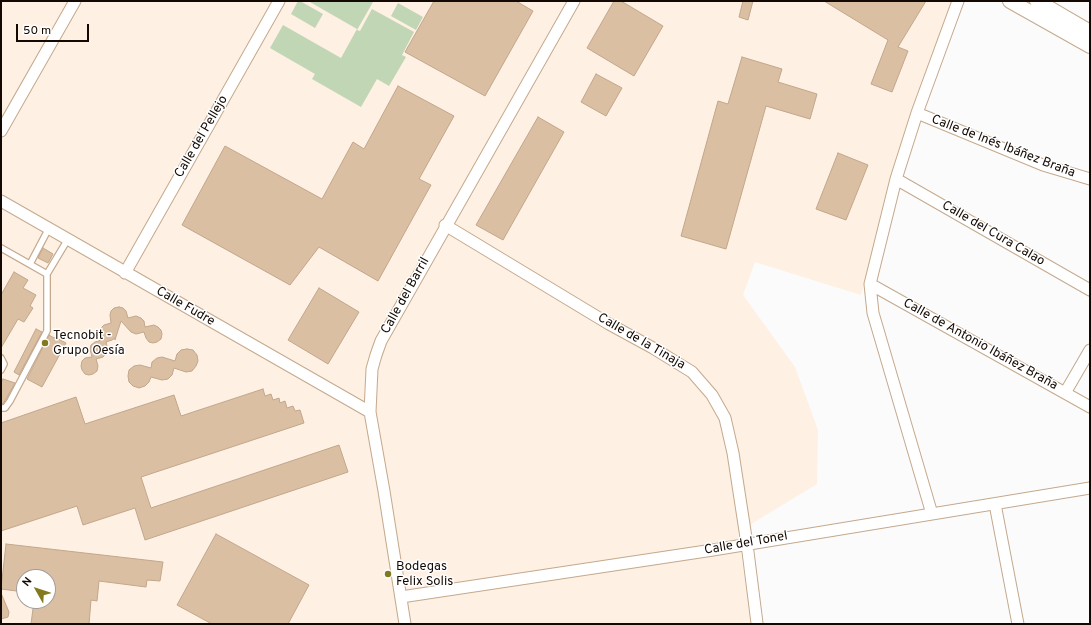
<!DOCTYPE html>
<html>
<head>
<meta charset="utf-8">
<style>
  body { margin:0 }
  #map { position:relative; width:1091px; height:625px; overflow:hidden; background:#fbfbfb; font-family:Overpass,sans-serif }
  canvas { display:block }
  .frame { position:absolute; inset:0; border:2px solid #130902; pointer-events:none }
  .north { position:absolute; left:16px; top:569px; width:40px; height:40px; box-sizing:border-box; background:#fff; border:1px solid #a19d9a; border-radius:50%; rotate:309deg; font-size:11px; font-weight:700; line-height:16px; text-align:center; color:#130902 }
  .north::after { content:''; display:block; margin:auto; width:14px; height:18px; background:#837a1f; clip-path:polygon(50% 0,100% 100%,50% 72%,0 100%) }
  .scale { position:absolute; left:16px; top:24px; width:73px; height:18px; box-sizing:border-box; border:2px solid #130902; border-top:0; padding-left:5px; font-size:12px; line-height:14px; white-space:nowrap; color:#130902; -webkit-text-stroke:3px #fff; paint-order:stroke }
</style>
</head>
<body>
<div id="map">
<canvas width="1091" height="625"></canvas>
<div class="frame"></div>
<div class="north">N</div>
<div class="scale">50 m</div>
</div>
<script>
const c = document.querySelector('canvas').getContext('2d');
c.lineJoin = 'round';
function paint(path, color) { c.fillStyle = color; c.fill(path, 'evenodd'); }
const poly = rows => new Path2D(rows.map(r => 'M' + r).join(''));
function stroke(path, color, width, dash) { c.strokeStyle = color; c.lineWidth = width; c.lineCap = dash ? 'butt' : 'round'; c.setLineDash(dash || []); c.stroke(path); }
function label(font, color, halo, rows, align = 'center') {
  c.font = font + ' Overpass,sans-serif'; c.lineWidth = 3; c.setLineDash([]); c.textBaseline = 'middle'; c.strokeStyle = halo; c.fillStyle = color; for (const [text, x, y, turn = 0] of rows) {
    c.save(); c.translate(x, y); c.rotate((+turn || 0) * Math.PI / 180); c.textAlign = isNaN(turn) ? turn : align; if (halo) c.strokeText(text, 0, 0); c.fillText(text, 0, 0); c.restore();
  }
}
paint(poly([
  [1,1,958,1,917,113,861,295,755,262,743,295,795,367,818,430,817,484,738,532,752,624,1,624],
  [24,577,48,577,48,601,24,601]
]), '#fef0e3');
paint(poly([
  [298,1,300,1,323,14,315,28,291,14],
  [310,1,371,1,373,2,357,30,360,31,372,9,414,32,402,55,406,57,389,86,377,79,361,107,312,79,315,74,270,48,283,25,341,58,357,29,310,2],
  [398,3,423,17,416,30,391,16]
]), '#c1d6b4');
const building = poly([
  [434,1,516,1,533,11,485,96,405,52,434,1],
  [614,1,621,1,663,26,634,76,587,48,614,1],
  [743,1,753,1,748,20,739,17,743,1],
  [824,1,926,1,898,47,908,51,892,92,871,84,888,40,824,1],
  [742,57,782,69,778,82,817,94,810,119,766,106,726,249,681,236,718,101,728,104,742,57],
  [596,74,622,88,606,116,581,102,596,74],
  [398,86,454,116,419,179,431,185,378,281,319,247,290,285,182,225,225,146,322,199,353,142,364,149,398,86],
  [538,117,564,132,503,240,476,225,538,117],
  [838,153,868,165,846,220,816,209,838,153],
  [43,248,53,254,48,263,38,258,43,248],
  [14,272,28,280,23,288,36,295,30,306,33,308,24,322,18,319,1,348,1,295,14,272],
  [319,288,359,312,328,364,288,340,319,288],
  [119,307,123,308,126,311,128,318,136,316,141,318,144,321,145,327,154,325,158,327,161,330,162,334,161,339,157,342,153,343,149,342,146,338,144,332,136,334,131,332,121,321,115,340,115,338,112,340,106,342,108,350,106,354,103,357,96,359,98,366,97,371,93,374,89,375,85,374,82,370,81,366,82,361,85,358,92,357,90,349,91,345,95,342,101,340,100,332,101,328,104,325,111,323,110,315,111,311,114,308,119,307],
  [36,329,42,332,19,375,14,372,36,329],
  [49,335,54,338,55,337,66,343,42,387,27,379,49,335],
  [187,349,193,350,197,355,198,361,196,366,192,371,186,372,174,368,172,375,168,379,162,380,151,377,149,382,145,386,139,388,133,386,129,382,128,376,129,370,134,366,140,365,151,368,152,362,157,358,162,357,175,361,177,354,181,350,187,349],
  [3,379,15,383,6,399,3,404,1,404,1,383,3,379],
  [263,389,265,396,271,394,273,400,279,398,280,403,285,401,287,408,293,406,295,411,300,410,304,423,141,477,151,508,339,445,348,472,145,540,135,508,83,525,77,506,1,531,1,423,76,397,85,424,174,395,181,416,263,389],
  [216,534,309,585,288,624,212,624,177,605,216,534],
  [6,544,163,562,160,581,147,580,146,587,99,581,97,601,91,600,89,624,31,624,34,601,48,601,48,577,24,577,24,592,1,589,6,544],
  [1,593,9,612,8,617,1,619,1,593]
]);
paint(building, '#dbbfa3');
stroke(building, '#c2a78c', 1);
const service = poly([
  [1,248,47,274],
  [30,264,49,228],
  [1,358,4,364,1,370],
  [1,408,5,408,10,401,47,331,47,274,68,239]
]);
const minor = poly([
  [917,113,1043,165,1090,179],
  [1,131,75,1],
  [896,179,1090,290],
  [1,201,370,412],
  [445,225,609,324,653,348,692,372,712,395,725,418,733,453,747,544,757,623],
  [125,273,279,1],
  [870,284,1090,407],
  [1065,393,1090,350],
  [995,504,1018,624],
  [932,514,873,313,870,284,896,179,917,113,958,1],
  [401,597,713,550,1090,488],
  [405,624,384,491,370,412,372,369,376,355,381,341,574,1]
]);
const tertiary = poly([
  [1010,1,1090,46],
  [1037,1,1090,32]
]);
stroke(service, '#c4a98d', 8);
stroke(minor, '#c4a98d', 13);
stroke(tertiary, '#c4a98d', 16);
stroke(service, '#fff', 5.5);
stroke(minor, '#fff', 11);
stroke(tertiary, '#fff', 14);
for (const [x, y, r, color] of [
  [45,343,4,"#837a1f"],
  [388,574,4,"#837a1f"]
]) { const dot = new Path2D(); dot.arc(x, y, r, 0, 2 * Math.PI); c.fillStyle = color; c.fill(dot); stroke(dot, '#fff', 1.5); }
label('13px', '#130902', '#fff', [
  ["Calle del Pellejo",202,137,-60],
  ["Calle de Inés Ibáñez Braña",1003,147,21],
  ["Calle del Cura Calao",993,234,30],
  ["Calle del Barril",406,296,-61],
  ["Calle Fudre",185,307,30],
  ["Calle de la Tinaja",641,342,30],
  ["Calle de Antonio Ibáñez Braña",980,345,29],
  ["Calle del Tonel",746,544,-10]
]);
label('13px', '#130902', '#fff', [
  ["Tecnobit -",53,336],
  ["Grupo Oesía",53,351],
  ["Bodegas",396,567],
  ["Felix Solis",396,582]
], 'left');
</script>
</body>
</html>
